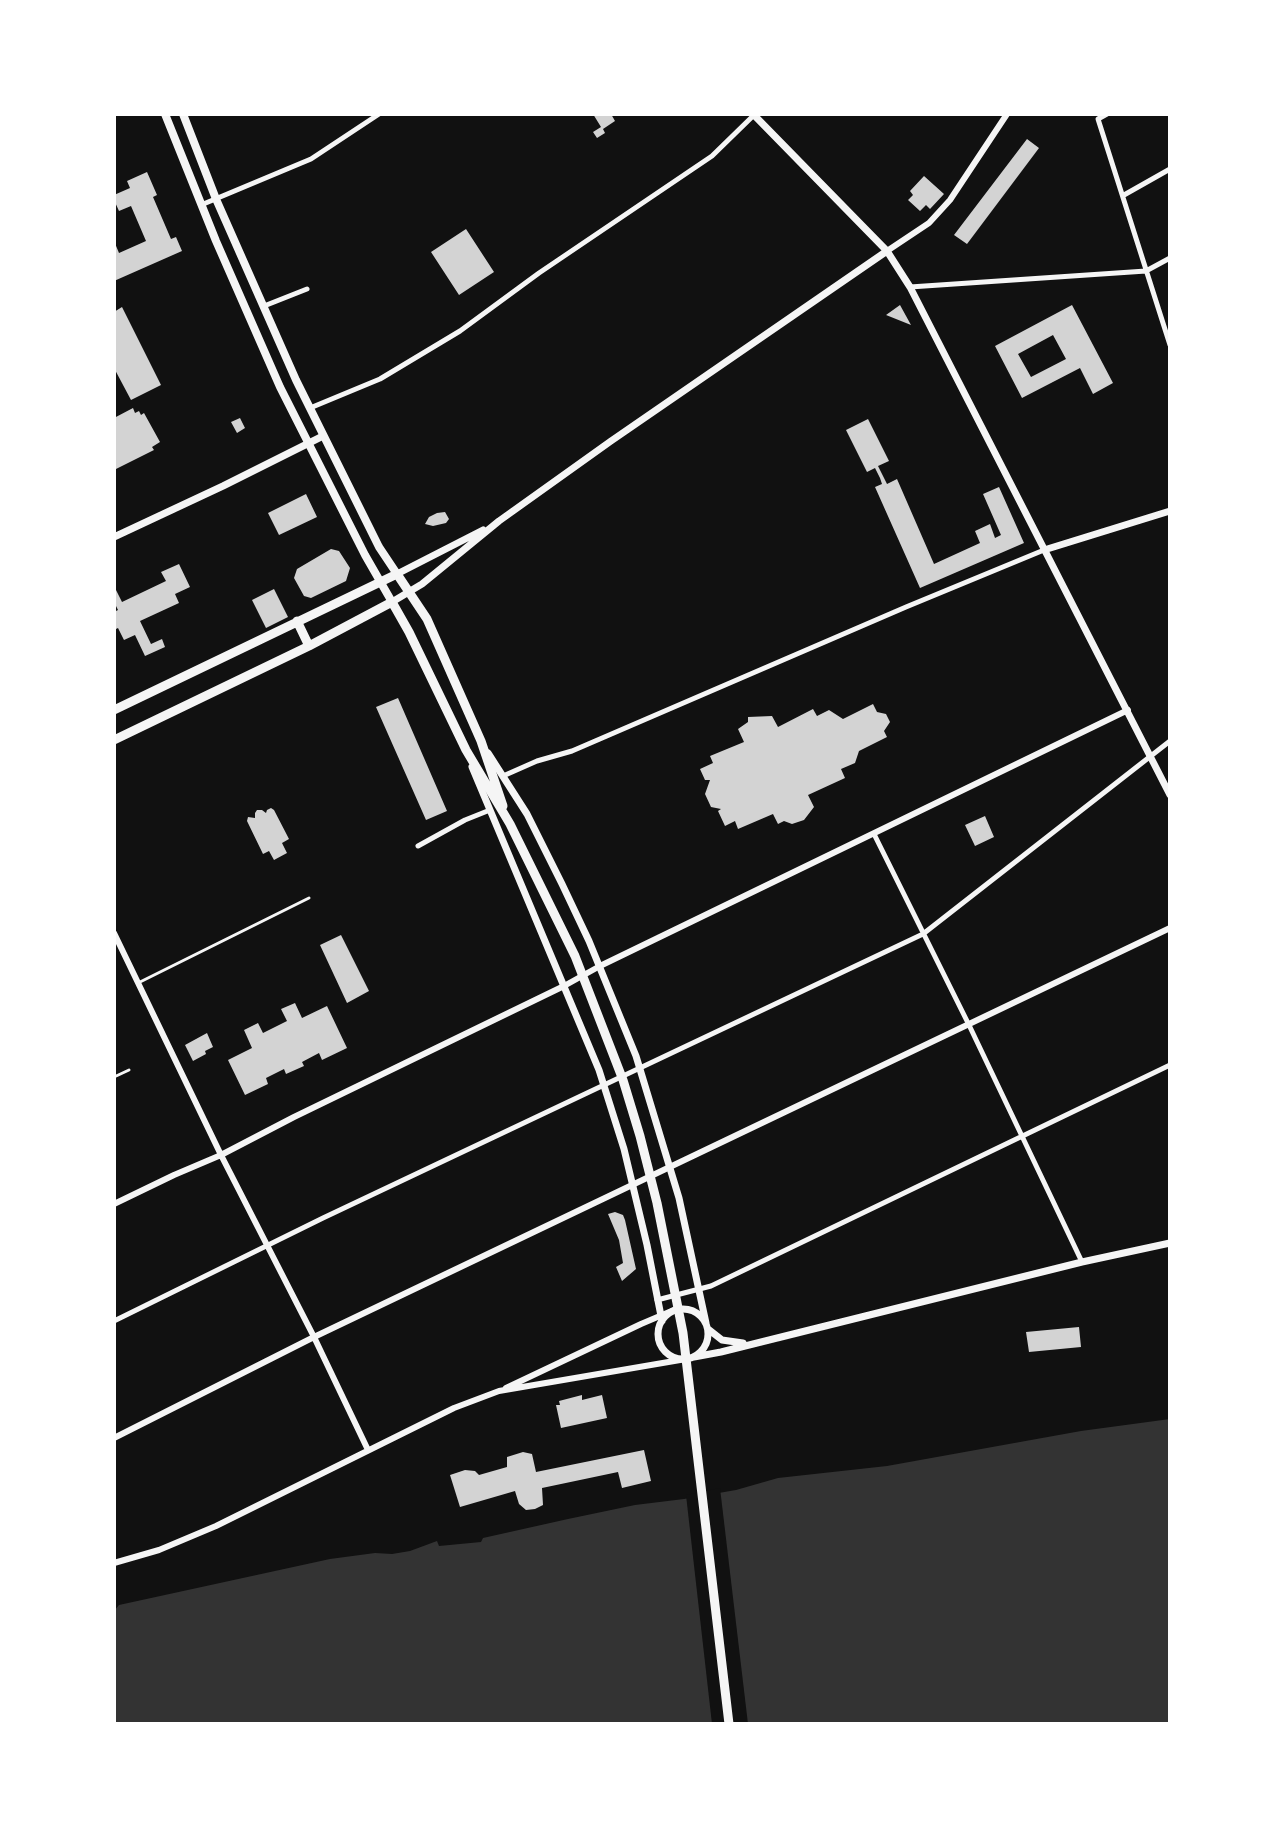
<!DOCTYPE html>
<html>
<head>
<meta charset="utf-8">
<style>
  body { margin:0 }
  #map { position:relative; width:1284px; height:1838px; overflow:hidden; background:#111; font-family:Montserrat,sans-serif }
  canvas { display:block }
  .frame { position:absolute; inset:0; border:116px solid #fff; pointer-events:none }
</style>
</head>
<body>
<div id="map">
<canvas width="1284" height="1838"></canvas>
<div class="frame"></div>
</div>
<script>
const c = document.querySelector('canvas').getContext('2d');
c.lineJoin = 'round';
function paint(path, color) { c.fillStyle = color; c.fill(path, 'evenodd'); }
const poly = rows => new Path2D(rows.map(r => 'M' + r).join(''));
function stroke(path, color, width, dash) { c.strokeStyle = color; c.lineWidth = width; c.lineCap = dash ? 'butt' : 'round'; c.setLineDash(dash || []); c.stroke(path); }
paint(poly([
  [1170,1419,1170,1724,114,1724,114,1611,119,1605,330,1559,375,1553,392,1554,410,1551,437,1541,439,1546,481,1542,483,1538,568,1519,635,1505,684,1499,736,1490,778,1478,887,1466,1081,1431]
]), '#333');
paint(poly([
  [720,1488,748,1724,712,1724,686,1495]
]), '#111');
paint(poly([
  [593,114,611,114,615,121,603,129,605,133,597,138,593,132,601,127],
  [1027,139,1039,148,967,244,954,235],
  [147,172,157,195,153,197,171,239,176,237,182,251,114,281,114,241,119,253,146,241,131,206,119,211,114,200,114,195,130,188,127,181],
  [924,176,944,194,930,209,926,205,920,211,908,200,913,195,910,191],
  [466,229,494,272,459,295,431,252],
  [900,305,911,325,886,315],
  [1072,305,1113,383,1093,394,1080,368,1022,398,995,346],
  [1053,335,1066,359,1031,377,1018,354],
  [122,307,161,385,131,400,114,368,114,312],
  [133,408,135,413,139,411,141,415,144,413,160,442,152,447,154,450,114,470,114,418],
  [240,418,245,428,237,433,231,422],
  [868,419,889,461,878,466,887,484,897,479,934,564,980,543,975,531,990,524,995,538,1001,535,983,494,999,487,1024,543,920,588,875,487,882,484,880,478,875,468,867,472,846,430],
  [306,494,317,517,279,535,268,513],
  [445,512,449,519,446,523,433,526,425,524,429,517,437,513],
  [331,549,339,551,350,568,346,581,311,598,304,596,294,578,297,569],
  [179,564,190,587,175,594,179,603,140,621,151,644,162,639,165,647,145,656,135,635,124,640,118,628,114,630,114,612,118,610,114,602,114,586,122,602,166,581,161,572],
  [274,589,288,617,266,628,252,600],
  [398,698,447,811,426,820,376,707],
  [873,704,877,712,886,714,890,722,884,731,887,737,859,751,855,763,841,769,845,778,808,795,814,807,804,820,792,824,784,821,778,824,773,814,738,829,735,821,725,826,718,811,721,809,711,807,705,794,710,780,705,780,700,769,713,763,710,756,744,742,738,729,748,722,748,717,772,716,778,727,813,709,817,716,829,710,843,719],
  [271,808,274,810,289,839,282,843,287,853,274,860,269,851,263,854,247,821,248,817,255,818,255,813,257,810,262,810,266,813,267,810],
  [985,816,994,837,975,846,965,825],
  [341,935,369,991,347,1003,320,945],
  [295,1003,302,1018,327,1006,347,1048,322,1060,319,1053,302,1062,304,1066,286,1074,284,1069,266,1078,268,1084,245,1095,228,1060,252,1048,244,1030,258,1023,263,1033,287,1021,281,1009],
  [207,1033,213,1047,205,1051,206,1054,193,1061,185,1045],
  [615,1212,623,1215,625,1220,636,1269,622,1281,616,1267,623,1263,619,1240,608,1214],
  [1079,1327,1081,1347,1029,1352,1026,1332],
  [582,1395,582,1400,602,1395,607,1418,561,1428,556,1405,560,1405,559,1401],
  [644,1450,651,1481,622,1488,618,1472,542,1488,543,1505,535,1509,526,1510,519,1504,515,1491,460,1507,450,1475,465,1470,475,1471,479,1475,507,1467,507,1457,523,1452,532,1454,536,1472]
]), '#d3d3d3');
stroke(poly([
  [140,982,309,898],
  [114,1077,129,1070]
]), '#f5f5f5', 3);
stroke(poly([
  [1107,114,1098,119,1170,345],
  [1124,195,1170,169],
  [201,205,311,159,379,114],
  [910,287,1146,271,1170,258],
  [264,306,307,289],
  [310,408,380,379,460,331,539,273,712,156,754,115],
  [503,776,537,761,572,751,906,607,1044,550],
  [874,834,969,1025,1082,1262],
  [418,846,465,820,490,810],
  [657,1300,711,1286,1170,1065],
  [114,1321,323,1218,923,934,1170,741]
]), '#f5f5f5', 5);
stroke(poly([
  [887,251,929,223,950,200,1007,114],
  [114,933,221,1155,314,1337,368,1450],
  [114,1204,174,1175,221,1155,294,1117,564,986,600,966,1128,710],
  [506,1388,641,1324,674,1310],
  [114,1438,314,1337,1170,928],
  [114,1563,159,1550,216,1526,454,1408,499,1391,686,1359]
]), '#f5f5f5', 6);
stroke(poly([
  [753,114,887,251,910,287,1170,795],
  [114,537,223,486,323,436],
  [1044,550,1170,511],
  [397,574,483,530],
  [392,602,422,584,499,521,611,441,887,251],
  [488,753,527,814,562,884,589,941,636,1056,679,1198,706,1323],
  [472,767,599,1070,624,1149,647,1245,662,1321],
  '658 1334a25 25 0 1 1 50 0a25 25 0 1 1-50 0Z',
  [708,1329,722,1340,743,1343],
  [694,1357,721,1352,1082,1262,1170,1243]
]), '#f5f5f5', 7);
stroke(poly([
  [165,114,216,241,280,387,365,555,392,602],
  [183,114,216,199,296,380,379,547,397,574]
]), '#f5f5f5', 8);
stroke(poly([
  [297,621,309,646],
  [114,710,397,574,427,619,481,741,503,806],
  [114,740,309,646,392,602,409,632,466,750,510,824,575,956,623,1080,640,1136,657,1203,683,1333,729,1724]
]), '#f5f5f5', 9);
</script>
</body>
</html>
